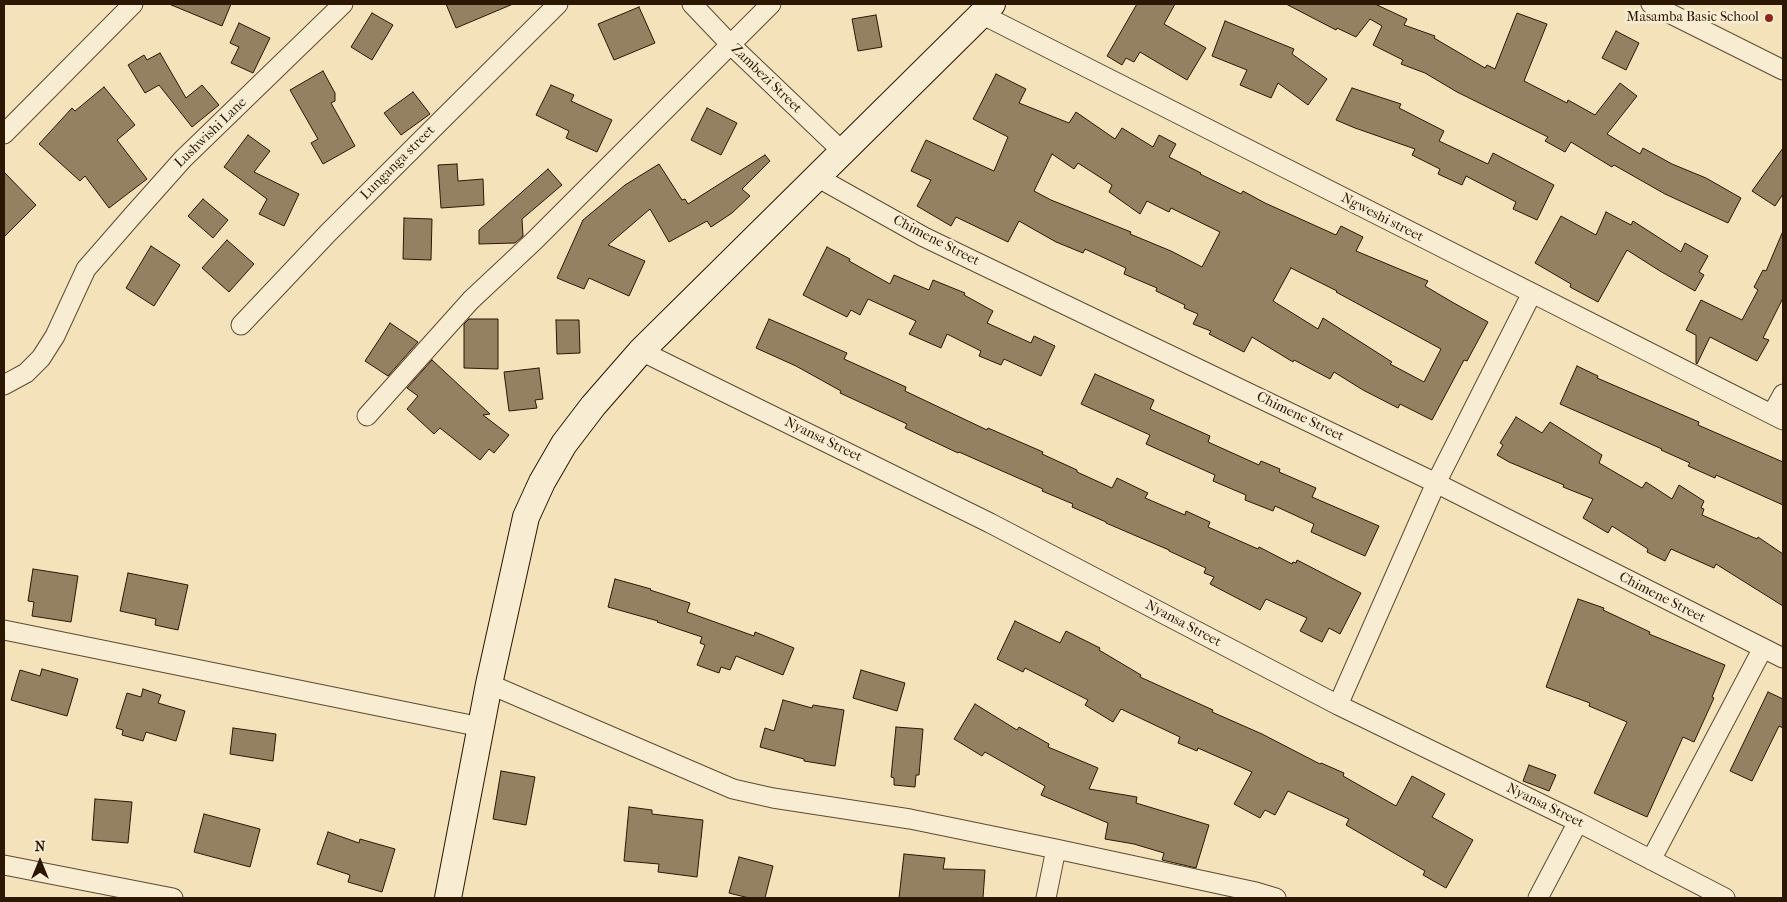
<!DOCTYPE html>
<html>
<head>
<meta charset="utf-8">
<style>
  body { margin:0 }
  #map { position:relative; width:1787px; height:902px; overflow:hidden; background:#f4e2bb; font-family:"IM FELL French Canon",serif }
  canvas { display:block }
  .frame { position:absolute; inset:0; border:5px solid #2b1702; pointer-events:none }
  .north { position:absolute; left:15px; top:837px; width:50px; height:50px; -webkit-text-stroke:4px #f8ecd3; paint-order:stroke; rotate:0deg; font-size:14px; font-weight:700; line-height:20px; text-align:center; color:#2b1702 }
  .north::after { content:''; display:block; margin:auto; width:18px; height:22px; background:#2b1702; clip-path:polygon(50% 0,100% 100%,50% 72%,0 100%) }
</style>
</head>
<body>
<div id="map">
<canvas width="1787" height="902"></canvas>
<div class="frame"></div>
<div class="north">N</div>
</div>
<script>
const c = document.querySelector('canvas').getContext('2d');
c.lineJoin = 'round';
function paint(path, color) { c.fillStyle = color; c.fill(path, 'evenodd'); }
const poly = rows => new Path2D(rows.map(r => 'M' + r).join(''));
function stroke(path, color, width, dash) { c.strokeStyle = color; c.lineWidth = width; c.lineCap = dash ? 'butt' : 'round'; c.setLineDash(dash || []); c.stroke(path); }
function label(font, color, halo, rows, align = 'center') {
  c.font = font + ' "IM FELL French Canon",serif'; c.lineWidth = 5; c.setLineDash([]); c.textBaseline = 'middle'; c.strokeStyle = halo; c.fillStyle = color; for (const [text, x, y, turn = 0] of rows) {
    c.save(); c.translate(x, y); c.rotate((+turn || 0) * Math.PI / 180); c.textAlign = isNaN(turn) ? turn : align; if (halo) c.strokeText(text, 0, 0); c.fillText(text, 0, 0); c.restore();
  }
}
const building = poly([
  [169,4,231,4,222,26,169,4],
  [446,4,513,4,456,28,446,4],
  [1137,4,1175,4,1164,24,1206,48,1187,80,1140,52,1134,62,1126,58,1122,65,1107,56,1137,4],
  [1286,4,1375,4,1407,19,1404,25,1435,36,1434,38,1485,68,1487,65,1495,69,1517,13,1547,24,1524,81,1567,103,1568,100,1595,115,1620,83,1637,96,1607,134,1640,154,1643,148,1672,164,1706,178,1741,198,1728,223,1665,194,1614,165,1612,167,1571,142,1565,152,1545,141,1548,137,1457,92,1425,73,1401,64,1403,60,1373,45,1382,26,1370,19,1356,37,1337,28,1336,30,1286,4],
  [639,7,655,43,614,60,598,24,639,7],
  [372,13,393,25,372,60,351,47,372,13],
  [876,15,882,47,858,51,852,19,876,15],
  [1225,21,1294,49,1292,54,1327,79,1308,105,1278,83,1271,98,1240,85,1247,70,1212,56,1225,21],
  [239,23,270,38,253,73,231,63,239,47,230,43,239,23],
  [1616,31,1639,43,1626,70,1602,58,1616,31],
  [160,53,186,98,202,85,219,105,192,127,159,85,145,93,128,65,144,55,147,60,160,53],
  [323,71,335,93,335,101,331,103,355,146,323,164,311,143,318,139,290,90,323,71],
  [996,74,1026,89,1019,103,1069,123,1076,112,1115,139,1122,128,1153,147,1159,135,1176,144,1169,157,1201,173,1200,174,1241,194,1243,191,1265,203,1336,235,1341,226,1363,237,1356,251,1428,281,1425,286,1452,302,1488,322,1467,361,1464,360,1432,420,1400,404,1398,408,1363,390,1334,372,1330,379,1294,360,1293,362,1252,337,1244,352,1209,334,1211,331,1193,324,1198,314,1184,308,1185,305,1156,291,1157,288,1124,274,1126,268,1085,249,1083,253,1056,242,1019,221,1008,242,956,217,951,226,917,206,931,180,911,171,926,140,994,171,1008,137,973,119,996,74],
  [1052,154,1074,169,1078,163,1112,185,1109,192,1140,214,1147,201,1169,212,1171,208,1220,232,1202,267,1171,251,1130,234,1131,232,1051,200,1034,191,1052,154],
  [1291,268,1337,291,1336,292,1441,349,1424,382,1390,364,1392,362,1323,318,1318,329,1273,301,1291,268],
  [551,85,574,95,571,101,612,120,597,152,566,138,569,131,536,115,551,85],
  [104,87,135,125,117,140,147,179,109,208,85,176,80,181,39,144,72,108,75,111,104,87],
  [1352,88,1401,104,1399,108,1444,131,1439,141,1488,164,1493,153,1554,185,1537,220,1513,209,1516,202,1466,176,1462,185,1438,174,1440,169,1412,155,1415,149,1355,128,1336,120,1352,88],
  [413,92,430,114,401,135,384,113,413,92],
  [707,108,737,123,721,155,691,140,707,108],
  [248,135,270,151,254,172,299,194,284,226,259,214,267,199,224,167,248,135],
  [1783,148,1783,194,1775,206,1752,191,1783,148],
  [765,155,770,161,742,189,750,196,732,213,711,227,707,221,669,242,650,209,608,245,645,261,629,296,589,278,584,289,557,278,583,220,625,185,659,164,682,200,685,199,688,204,765,155],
  [457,164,458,181,483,179,484,205,441,208,438,165,457,164],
  [548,169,562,185,522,219,523,236,515,243,479,244,479,230,548,169],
  [4,172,36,205,4,237,4,172],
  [203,199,228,220,213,238,188,216,203,199],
  [1606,212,1631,225,1633,221,1681,252,1685,243,1708,256,1699,272,1704,275,1695,291,1660,271,1627,250,1598,302,1570,287,1571,284,1535,263,1561,216,1596,235,1606,212],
  [404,218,432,219,431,260,403,259,404,218],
  [1783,231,1783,298,1763,338,1769,340,1757,361,1710,337,1697,364,1696,363,1696,335,1686,330,1701,300,1742,320,1758,290,1754,287,1763,270,1766,271,1783,231],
  [227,240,254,264,229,292,202,268,227,240],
  [151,246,180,265,154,306,126,288,151,246],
  [827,247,850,259,849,261,890,284,894,275,929,290,933,280,965,293,964,295,993,311,987,323,1031,343,1034,336,1055,346,1041,376,1004,359,1001,365,979,356,981,351,947,334,941,348,909,334,916,321,868,299,860,315,851,310,847,317,803,295,827,247],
  [469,319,498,319,498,369,464,368,464,324,469,319],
  [769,319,847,353,844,359,906,387,905,391,987,430,988,428,1043,452,1042,454,1077,470,1077,472,1112,488,1117,478,1148,493,1145,498,1185,515,1186,511,1210,522,1208,527,1258,549,1259,547,1292,564,1293,562,1296,563,1297,560,1361,593,1340,634,1329,628,1322,642,1300,631,1307,618,1266,599,1260,610,1210,584,1214,577,1204,573,1206,568,1169,551,1169,550,1106,523,1106,522,1072,507,1073,504,1042,491,1043,489,959,452,958,453,905,428,907,424,840,393,841,391,796,366,756,348,769,319],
  [556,320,579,320,580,353,557,354,556,320],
  [390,323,418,342,388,376,365,361,390,323],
  [432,360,490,414,483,415,509,435,494,453,489,449,480,460,440,428,434,434,407,409,418,396,407,388,432,360],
  [1577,366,1598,376,1597,378,1699,422,1698,425,1783,462,1783,505,1716,475,1715,478,1688,466,1690,463,1661,450,1662,449,1560,404,1577,366],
  [539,368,543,399,535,400,537,408,509,411,504,372,539,368],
  [1095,374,1154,400,1150,409,1210,436,1208,442,1259,465,1261,461,1280,469,1279,472,1316,488,1312,497,1379,526,1365,556,1311,532,1314,524,1275,506,1273,511,1245,500,1246,495,1213,481,1215,475,1146,444,1150,435,1081,404,1095,374],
  [1516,417,1542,433,1550,422,1602,455,1599,463,1642,488,1646,482,1672,499,1679,485,1704,501,1701,508,1704,509,1702,515,1757,539,1758,537,1783,554,1783,606,1716,564,1714,568,1671,549,1665,561,1647,552,1648,549,1612,526,1608,533,1583,518,1593,499,1563,487,1564,485,1509,462,1497,455,1503,445,1500,443,1516,417],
  [33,569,78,576,71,622,32,616,34,602,28,601,33,569],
  [128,573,188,585,178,630,155,625,156,619,120,611,128,573],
  [615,579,651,589,650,590,690,603,687,612,754,636,755,632,794,648,783,675,736,656,730,670,721,667,719,673,697,665,705,645,700,643,702,637,657,622,658,621,608,607,615,579],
  [1578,599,1604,608,1603,610,1650,632,1649,634,1725,665,1712,697,1714,698,1694,742,1683,737,1647,817,1594,793,1627,722,1589,706,1590,703,1546,687,1578,599],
  [1015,621,1060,643,1066,631,1100,648,1099,650,1141,675,1140,677,1213,710,1212,712,1262,734,1320,764,1321,763,1344,773,1343,776,1396,806,1412,776,1445,794,1432,817,1473,840,1446,888,1423,875,1425,871,1346,825,1349,819,1288,791,1275,815,1265,810,1260,818,1234,804,1252,772,1198,748,1197,751,1178,743,1180,737,1121,709,1113,722,1085,705,1088,700,1025,668,1023,672,997,659,1015,621],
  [42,669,78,679,67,716,11,700,20,670,40,676,42,669],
  [861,670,905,683,897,711,853,698,861,670],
  [143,689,161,695,158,703,185,711,176,741,146,732,143,741,122,735,123,730,116,728,127,693,141,697,143,689],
  [1768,692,1783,699,1783,728,1779,726,1752,781,1730,771,1768,692],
  [783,700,812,708,813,705,844,710,835,766,804,761,804,759,760,747,765,728,774,731,783,700],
  [975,704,1017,730,1019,727,1049,744,1048,747,1098,768,1089,789,1137,797,1136,803,1209,825,1196,868,1162,860,1164,853,1134,844,1105,839,1108,823,1041,795,1045,786,985,752,982,756,954,739,975,704],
  [896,727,923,729,919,775,916,775,915,787,894,785,894,778,891,777,896,727],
  [233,728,276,734,273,761,230,754,233,728],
  [1529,765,1556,775,1549,791,1523,781,1529,765],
  [501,771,535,777,526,825,493,819,501,771],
  [95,799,132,802,128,843,92,840,95,799],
  [629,807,652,810,652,814,703,820,697,877,658,872,659,864,624,861,629,807],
  [204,814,260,829,250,867,194,852,204,814],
  [328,832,359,843,360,839,395,849,382,892,348,882,350,875,317,864,328,832],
  [904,854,945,858,943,869,985,870,983,898,899,898,904,854],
  [739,857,773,866,765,898,749,898,729,893,739,857]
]);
paint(building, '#948162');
stroke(building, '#2b1702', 1);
const street = poly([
  [692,4,731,45,843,152],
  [1651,4,1783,70],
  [981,14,1783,420],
  [4,134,133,4],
  [817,177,924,237,1436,483,1783,658],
  [241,325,328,233,558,4],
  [641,351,990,523,1338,705,1578,822,1725,898],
  [4,385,26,373,41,358,55,336,86,269,134,214,183,159,343,4],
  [1772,414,1783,394],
  [367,416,471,300,534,241,771,4],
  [4,630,481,727],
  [489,684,733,789,773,798,910,819,1056,849,1256,892,1276,898],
  [1338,705,1436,483,1532,293],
  [1651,860,1763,648],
  [4,865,173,898],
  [1046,898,1056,849],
  [1538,898,1578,822]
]);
const secondary = poly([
  [448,898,489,684,526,517,542,482,564,444,593,406,641,351,992,4]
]);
stroke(street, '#5d4a30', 21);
stroke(secondary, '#2b1702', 28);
stroke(street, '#f8ecd3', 19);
stroke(secondary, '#f8ecd3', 26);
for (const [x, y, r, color] of [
  [1769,18,5,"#8f2418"]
]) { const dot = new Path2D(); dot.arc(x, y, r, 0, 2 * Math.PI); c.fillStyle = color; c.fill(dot); stroke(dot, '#f8ecd3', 2); }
label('14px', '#2b1702', '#f8ecd3', [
  ["Masamba Basic School",1759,18]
], 'right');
label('14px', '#2b1702', '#f8ecd3', [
  ["Zambezi Street",766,79,44],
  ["Lushwishi Lane",211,133,-44],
  ["Lunganga street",398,163,-45],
  ["Ngweshi street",1382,218,27],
  ["Chimene Street",936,241,27],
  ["Chimene Street",1300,417,26],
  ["Nyansa Street",823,440,26],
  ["Chimene Street",1662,598,27],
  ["Nyansa Street",1183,624,28],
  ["Nyansa Street",1545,806,26]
]);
</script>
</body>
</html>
